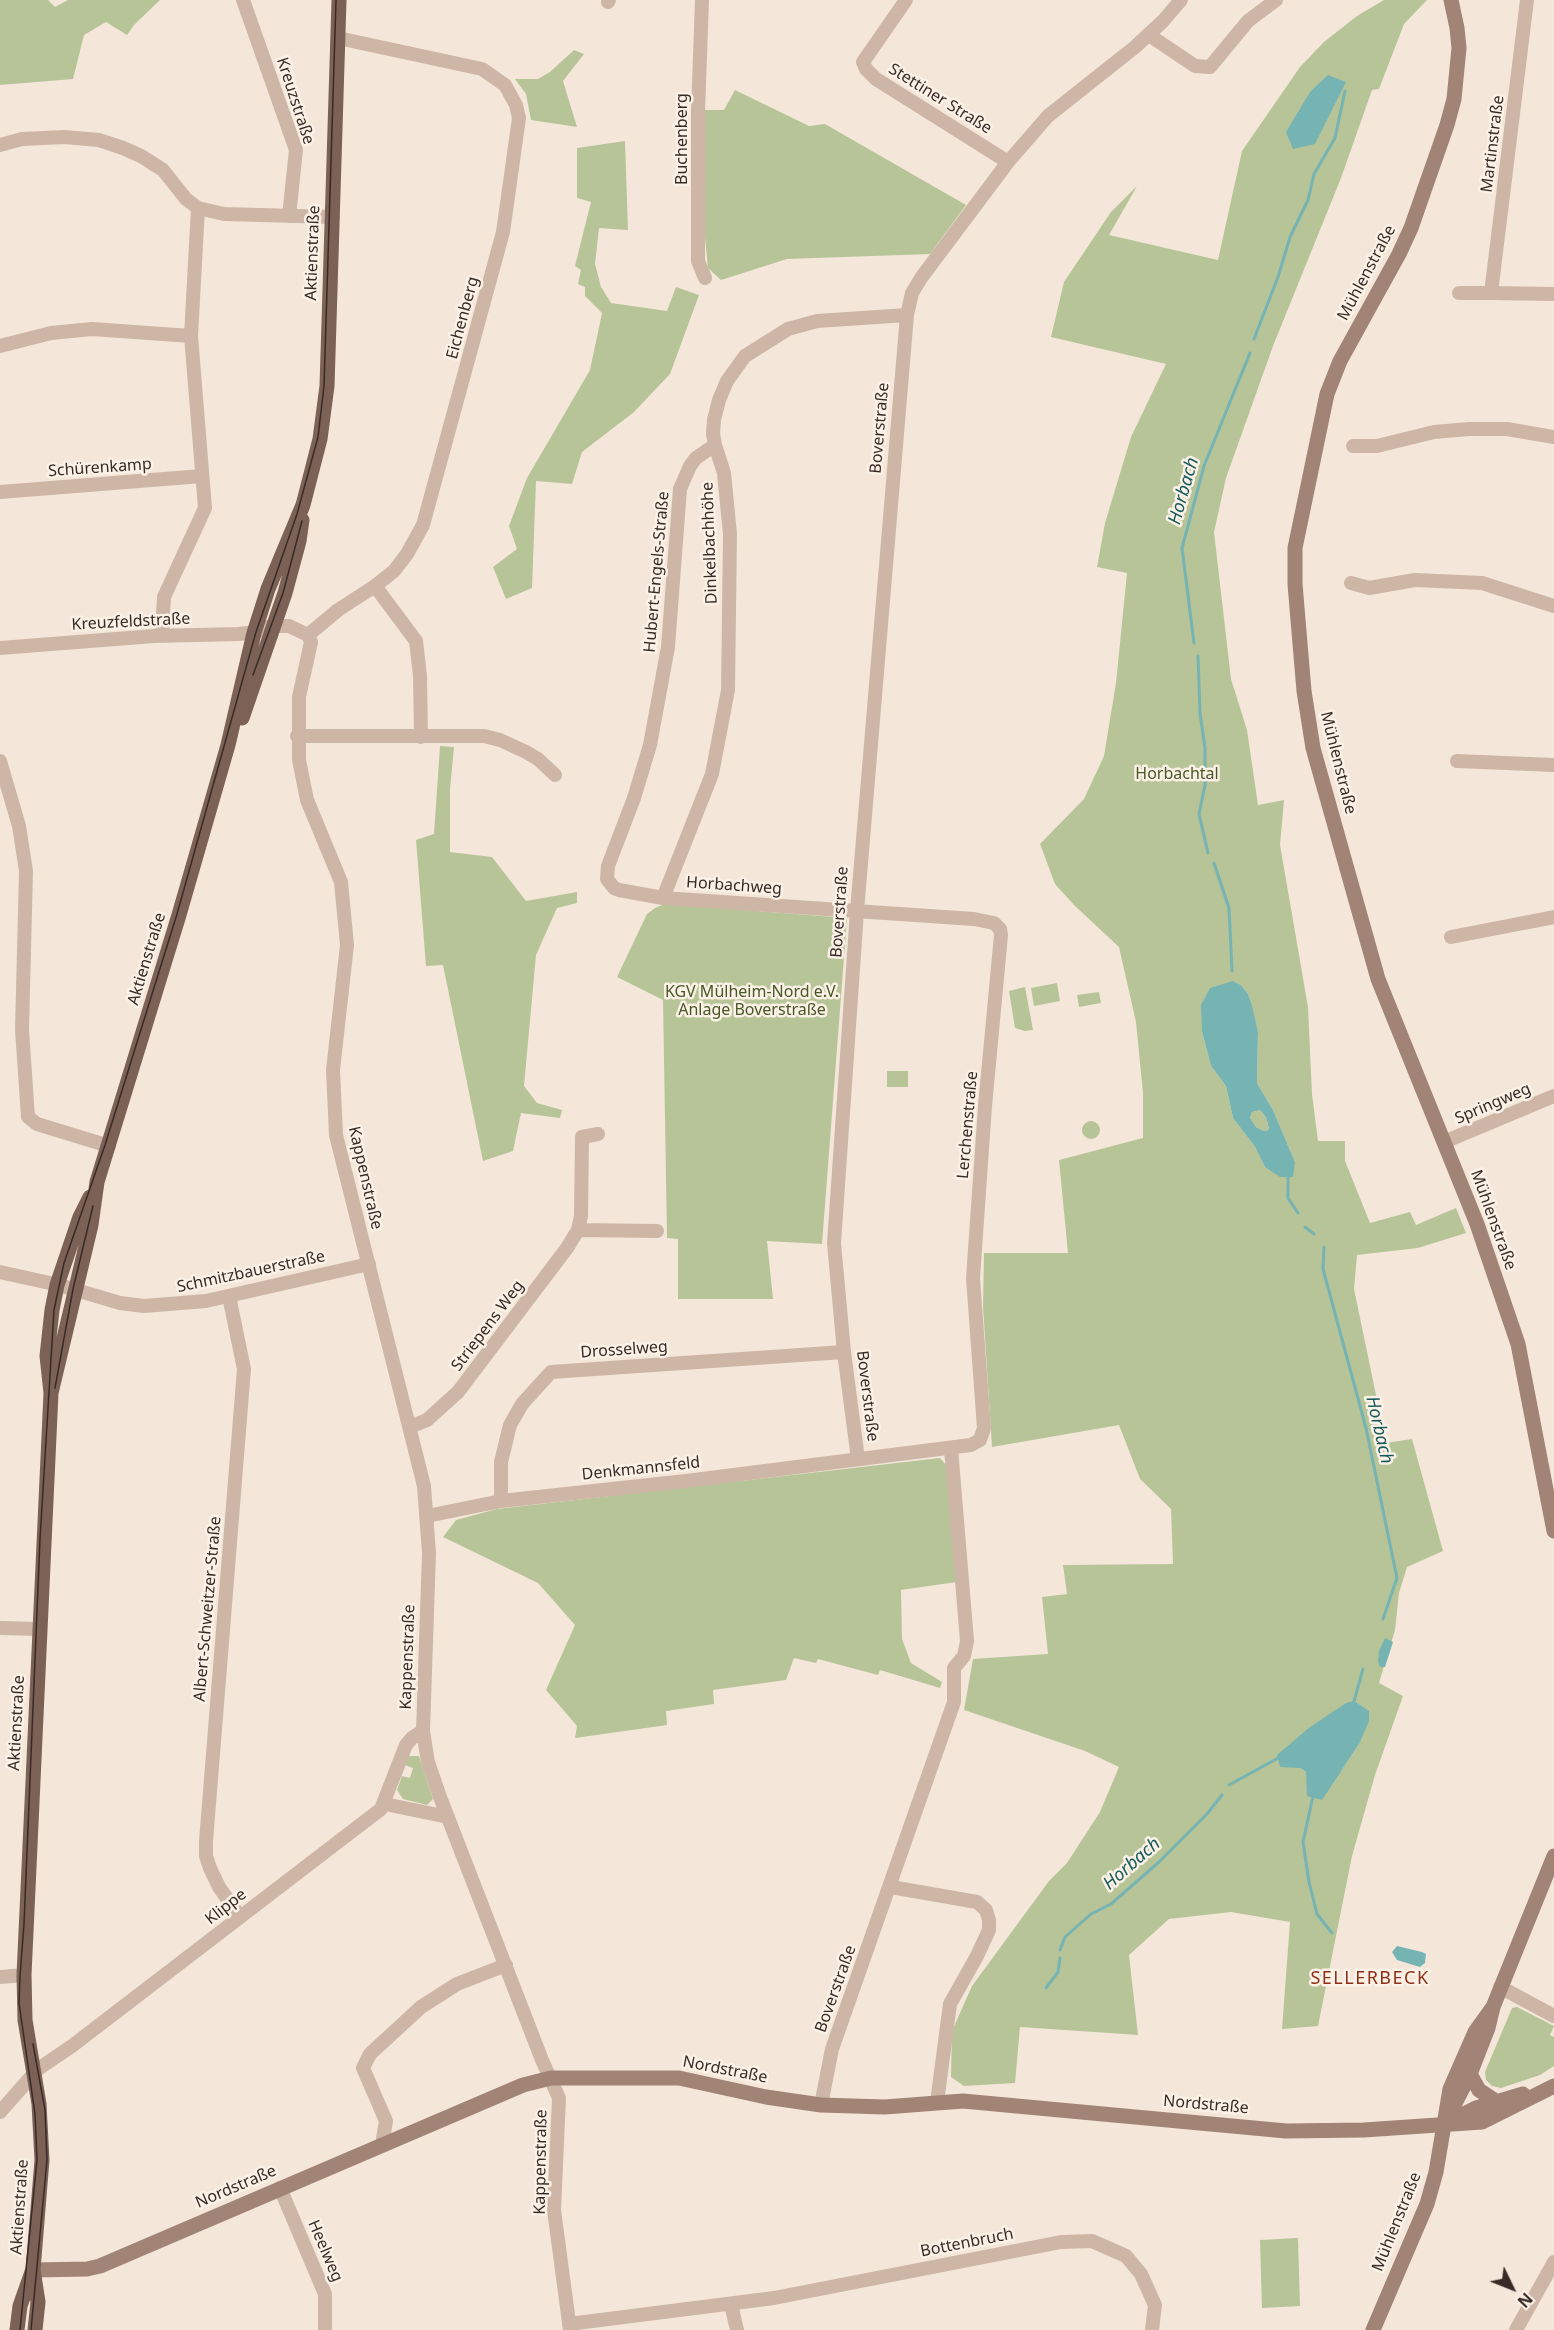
<!DOCTYPE html>
<html>
<head>
<meta charset="utf-8">
<style>
  body { margin:0 }
  #map { position:relative; width:1554px; height:2330px; overflow:hidden; background:#f4e7da; font-family:"Noto Sans",sans-serif }
  canvas { display:block }
  .north { position:absolute; left:1482px; top:2258px; width:60px; height:60px; -webkit-text-stroke:4px #fbf1e6; paint-order:stroke; rotate:133deg; font-size:16px; font-weight:700; line-height:24px; text-align:center; color:#382b27 }
  .north::after { content:''; display:block; margin:auto; width:21px; height:27px; background:#382b27; clip-path:polygon(50% 0,100% 100%,50% 72%,0 100%) }
</style>
</head>
<body>
<div id="map">
<canvas width="1554" height="2330"></canvas>
<div class="north">N</div>
</div>
<script>
const c = document.querySelector('canvas').getContext('2d');
c.lineJoin = 'round';
function paint(path, color) { c.fillStyle = color; c.fill(path, 'evenodd'); }
const poly = rows => new Path2D(rows.map(r => 'M' + r).join(''));
function stroke(path, color, width, dash) { c.strokeStyle = color; c.lineWidth = width; c.lineCap = dash ? 'butt' : 'round'; c.setLineDash(dash || []); c.stroke(path); }
function label(font, color, halo, rows, align = 'center') {
  c.font = font + ' "Noto Sans",sans-serif'; c.lineWidth = 5; c.setLineDash([]); c.textBaseline = 'middle'; c.strokeStyle = halo; c.fillStyle = color; for (const [text, x, y, turn = 0] of rows) {
    c.save(); c.translate(x, y); c.rotate((+turn || 0) * Math.PI / 180); c.textAlign = isNaN(turn) ? turn : align; if (halo) c.strokeText(text, 0, 0); c.fillText(text, 0, 0); c.restore();
  }
}
paint(poly([
  [0,0,48,0,55,7,68,0,160,0,134,25,127,35,106,22,84,35,73,79,0,85],
  [1384,0,1427,0,1404,24,1379,89,1372,90,1341,178,1273,346,1226,478,1214,532,1231,679,1247,730,1258,805,1284,800,1280,845,1308,1007,1312,1094,1318,1141,1345,1141,1345,1161,1370,1223,1410,1212,1416,1225,1456,1208,1466,1233,1418,1248,1357,1255,1354,1289,1386,1443,1412,1439,1443,1551,1407,1567,1399,1593,1395,1630,1379,1683,1403,1696,1375,1775,1352,1856,1318,2026,1282,2029,1290,1922,1231,1912,1169,1919,1129,1955,1138,2035,1020,2027,1015,2083,964,2086,951,2077,952,2031,972,1986,1049,1881,1067,1863,1100,1812,1119,1767,1085,1751,964,1710,973,1659,1048,1654,1042,1597,1067,1594,1063,1565,1173,1564,1171,1509,1140,1479,1119,1425,992,1447,983,1307,984,1253,1068,1253,1059,1160,1143,1138,1143,1093,1136,1022,1119,947,1074,905,1055,884,1040,844,1084,799,1104,756,1116,683,1127,573,1097,567,1105,523,1131,437,1166,364,1051,337,1064,282,1111,212,1137,186,1109,235,1218,260,1242,151,1300,67,1324,42,1357,16],
  [1233,981,1241,985,1248,994,1258,1032,1257,1083,1273,1110,1295,1162,1265,1167,1255,1147,1233,1118,1226,1086,1211,1066,1202,1032],
  [1346,1703,1359,1744,1341,1771,1306,1772,1300,1768,1336,1711],
  [574,50,584,54,563,81,577,127,531,120,526,94,515,79,538,79,550,72],
  [735,90,809,126,825,124,966,205,930,254,787,259,721,280,708,268,703,217,703,110,724,110],
  [625,141,628,230,599,228,595,264,601,287,611,303,667,311,676,287,699,295,670,374,634,412,582,452,572,484,536,481,532,588,506,599,493,567,517,549,509,526,527,478,590,370,602,313,585,296,585,287,578,284,581,270,575,266,591,202,577,198,577,148],
  [440,746,454,747,450,789,450,852,492,857,526,901,577,892,577,903,557,908,536,955,524,1086,537,1103,562,1110,560,1118,521,1113,513,1151,483,1161,443,965,426,966,416,840,434,834],
  [665,904,847,918,822,1244,767,1241,773,1299,678,1299,678,1239,667,1238,663,1000,617,977,647,914,655,908],
  [1057,983,1060,1001,1034,1006,1031,988],
  [1025,987,1033,1030,1025,1031,1015,1028,1009,991],
  [1099,992,1101,1003,1079,1007,1077,995],
  [887,1071,908,1071,908,1087,887,1087],
  [1260,1110,1266,1117,1269,1128,1268,1130,1264,1131,1256,1127,1250,1118,1252,1112],
  '1082 1130a9 9 0 1 1 18 0a9 9 0 1 1-18 0Z',
  [940,1458,946,1465,957,1582,901,1590,902,1639,911,1663,942,1682,940,1688,880,1670,878,1675,818,1659,816,1663,794,1658,786,1680,713,1690,714,1704,666,1711,667,1725,575,1738,577,1726,546,1690,575,1625,538,1583,443,1537,456,1520,497,1509],
  [408,1756,419,1756,433,1799,427,1805,403,1799,397,1790,402,1776,410,1778,413,1768,405,1765],
  [1517,2007,1554,2026,1550,2035,1554,2037,1554,2066,1540,2075,1501,2088,1492,2086,1486,2080,1485,2072,1512,2008],
  [1298,2238,1300,2306,1262,2308,1260,2240]
]), '#b7c498');
paint(poly([
  [1328,75,1346,82,1315,144,1293,149,1286,132,1310,92],
  [1233,981,1241,985,1248,994,1252,1006,1258,1032,1257,1083,1273,1110,1295,1162,1293,1177,1280,1177,1265,1167,1255,1147,1233,1118,1226,1086,1211,1066,1202,1032,1201,1005,1210,988],
  [1260,1110,1266,1117,1269,1128,1268,1130,1264,1131,1256,1127,1250,1118,1252,1112],
  [1385,1638,1393,1642,1385,1667,1380,1667,1378,1661,1379,1651],
  [1354,1701,1369,1711,1369,1721,1359,1744,1322,1800,1307,1796,1306,1772,1300,1768,1280,1767,1277,1755,1310,1727,1346,1703],
  [1397,1946,1422,1952,1426,1954,1425,1963,1420,1967,1397,1960,1392,1952]
]), '#76b3b3');
stroke(poly([
  [1254,339,1278,277,1290,237,1308,200,1314,174,1335,138,1345,91],
  [1194,643,1182,548,1204,466,1250,353],
  [1198,656,1200,713,1205,748,1205,785,1199,814,1208,853],
  [1214,863,1229,908,1232,971],
  [1288,1177,1288,1198,1298,1213],
  [1305,1227,1314,1234],
  [1324,1247,1323,1269,1366,1428,1397,1578,1383,1619],
  [1353,1705,1363,1669],
  [1229,1785,1280,1757],
  [1313,1796,1303,1842,1309,1882,1317,1914,1332,1933],
  [1060,1950,1065,1937,1091,1914,1111,1904,1159,1862,1207,1814,1222,1795],
  [1046,1988,1058,1972,1060,1958]
]), '#76b3b3', 3);
stroke(poly([
  [243,0,296,150,289,216],
  [702,0,698,112,698,261,705,278],
  [906,0,863,62,866,69,876,79,1008,162],
  [1527,0,1491,293,1554,294],
  [608,2,609,0],
  [1149,35,1195,66,1210,67,1248,21,1276,0],
  [0,145,22,139,64,137,99,140,123,148,141,156,163,170,186,199,198,208],
  [1459,293,1491,293],
  [0,346,51,333,92,329,191,336],
  [1353,446,1377,446,1434,432,1469,429,1507,429,1554,437],
  [0,492,202,476],
  [1351,583,1369,588,1415,580,1482,583,1554,606],
  [375,586,416,641,420,676,421,737],
  [162,635,164,597,205,508,191,336,198,208,224,214,333,217],
  [308,635,311,642,299,697,299,760,307,800,341,882,347,945,333,1070,336,1135,424,1486,429,1553,423,1731,428,1762,440,1797,542,2060,559,2098,554,2210,570,2330],
  [308,635,338,610,375,586,394,571,407,554,423,525,503,232,519,118,516,105,505,85,482,69,338,38],
  [0,648,154,636,239,634,256,632,271,626,289,626,308,635],
  [297,736,484,736,500,740,526,752,538,759,555,775],
  [0,761,19,826,26,871,22,1030,28,1117,37,1124,109,1146],
  [1457,761,1554,765],
  [663,898,712,774,728,690,730,534,724,473,715,445,713,434,714,420,719,400,727,381,745,356,788,329,817,321,907,315],
  [1451,937,1554,917],
  [1444,1142,1554,1096],
  [578,1230,657,1231],
  [0,1272,59,1285,120,1303,144,1306,206,1301,369,1264],
  [229,1296,244,1369,206,1841,206,1856,210,1868,219,1887,240,1917],
  [410,1427,427,1420,458,1392,567,1248,578,1230,581,1216,582,1137,598,1134],
  [858,1459,844,1352,834,1243,857,911,907,315,912,293,921,278,1008,162,1048,116,1135,47,1163,21,1181,0],
  [501,1501,501,1462,510,1425,522,1404,551,1372,844,1352],
  [427,1516,501,1501,686,1481,971,1445,980,1440,984,1428,973,1278,985,1106,1001,935,1000,929,994,923,974,919,663,898,619,890,614,888,607,879,608,866,634,798,650,745,668,647,680,489,690,466,696,458,715,445],
  [0,1628,40,1629],
  [385,1804,448,1817],
  [891,1887,977,1902,986,1910,989,1920,989,1930,977,1956,950,2004,937,2102],
  [0,1977,24,1975],
  [1500,1987,1554,2016],
  [821,2105,832,2049,954,1702,954,1668,964,1656,967,1641,951,1448],
  [0,2112,38,2069,72,2046,381,1809,406,1745,412,1738,423,1731],
  [382,2145,386,2121,363,2068,370,2054,421,2007,457,1984,506,1965],
  [280,2188,325,2294,325,2330],
  [731,2304,737,2330],
  [569,2324,774,2298,1061,2242,1092,2241,1126,2256,1141,2274,1155,2305,1152,2330],
  [1516,2330,1554,2262]
]), '#cdb6a5', 14);
stroke(poly([
  [1451,0,1457,28,1459,48,1454,99,1447,125,1411,228,1399,254,1340,361,1327,394,1295,548,1295,584,1304,691,1313,748,1378,979,1477,1224,1518,1344,1554,1531],
  [1470,2074,1479,2090,1497,2102],
  [1449,2115,1470,2074,1488,2028,1493,2007,1554,1856],
  [1450,2121,1476,2108,1523,2094],
  [33,2270,87,2269,100,2266,523,2085,551,2078,679,2078,766,2097,821,2105,885,2107,963,2101,1286,2131,1364,2130,1482,2122,1554,2086],
  [1373,2330,1427,2204,1436,2172,1450,2089,1475,2032,1493,2007]
]), '#a18476', 15);
stroke(poly([
  [242,718,285,593,299,541,302,520],
  [51,1393,91,1225,97,1182,179,915,228,745,254,633,268,589,303,505,320,439,327,386,339,0],
  [17,2330,20,2306,32,2272],
  [35,2330,38,2302,33,2270,42,2160,39,2104,25,2020,24,1975,51,1393,47,1356,52,1310,57,1285,80,1217,90,1197]
]), '#7b6156', 15);
stroke(poly([
  [253,675,283,593,302,521],
  [55,1388,73,1289,93,1206],
  [20,2330,37,2160,35,2114,19,2003,20,1976,24,1924,40,1539,54,1310,64,1263,105,1145,177,914,256,632,297,514,318,437,324,386,336,0],
  [31,2330,47,2160,45,2110,33,2044]
]), '#382b27', 1.5);
label('16px', '#382b27', '#fbf1e6', [
  ["Stettiner Straße",940,99,32],
  ["Kreuzstraße",295,101,72],
  ["Buchenberg",682,139,-90],
  ["Martinstraße",1493,144,-83],
  ["Aktienstraße",313,253,-88],
  ["Mühlenstraße",1367,273,-62],
  ["Eichenberg",463,318,-75],
  ["Boverstraße",880,428,-85],
  ["Schürenkamp",100,468,-4],
  ["Dinkelbachhöhe",710,543,-92],
  ["Hubert-Engels-Straße",657,572,-85],
  ["Kreuzfeldstraße",131,622,-3],
  ["Mühlenstraße",1338,763,76],
  ["Horbachweg",734,886,4],
  ["Boverstraße",840,912,-86],
  ["Aktienstraße",147,959,-73],
  ["Springweg",1493,1104,-23],
  ["Lerchenstraße",968,1125,-85],
  ["Kappenstraße",365,1178,77],
  ["Mühlenstraße",1493,1220,70],
  ["Schmitzbauerstraße",251,1272,-12],
  ["Striepens Weg",488,1326,-53],
  ["Drosselweg",624,1350,-4],
  ["Boverstraße",867,1396,83],
  ["Denkmannsfeld",641,1469,-6],
  ["Albert-Schweitzer-Straße",208,1609,-85],
  ["Kappenstraße",408,1657,-88],
  ["Aktienstraße",17,1723,-87],
  ["Klippe",226,1907,-38],
  ["Boverstraße",836,1989,-70],
  ["Nordstraße",725,2070,11],
  ["Nordstraße",1206,2105,5],
  ["Kappenstraße",541,2162,-89],
  ["Nordstraße",236,2187,-23],
  ["Aktienstraße",20,2207,-86],
  ["Mühlenstraße",1397,2222,-68],
  ["Bottenbruch",967,2243,-11],
  ["Heelweg",325,2251,67]
]);
label('16px', '#485828', '#fbf1e6', [
  ["Horbachtal",1177,774],
  ["KGV Mülheim-Nord e.V.",752,992],
  ["Anlage Boverstraße",752,1010]
]);
label('italic 18px', '#185b5d', '#fbf1e6', [
  ["Horbach",1184,491,-74],
  ["Horbach",1379,1430,77],
  ["Horbach",1132,1864,-41]
]);
c.letterSpacing = '1.5px';
label('18px', '#8e3018', '#fbf1e6', [
  ["SELLERBECK",1370,1979]
]);
c.letterSpacing = '0px';
</script>
</body>
</html>
